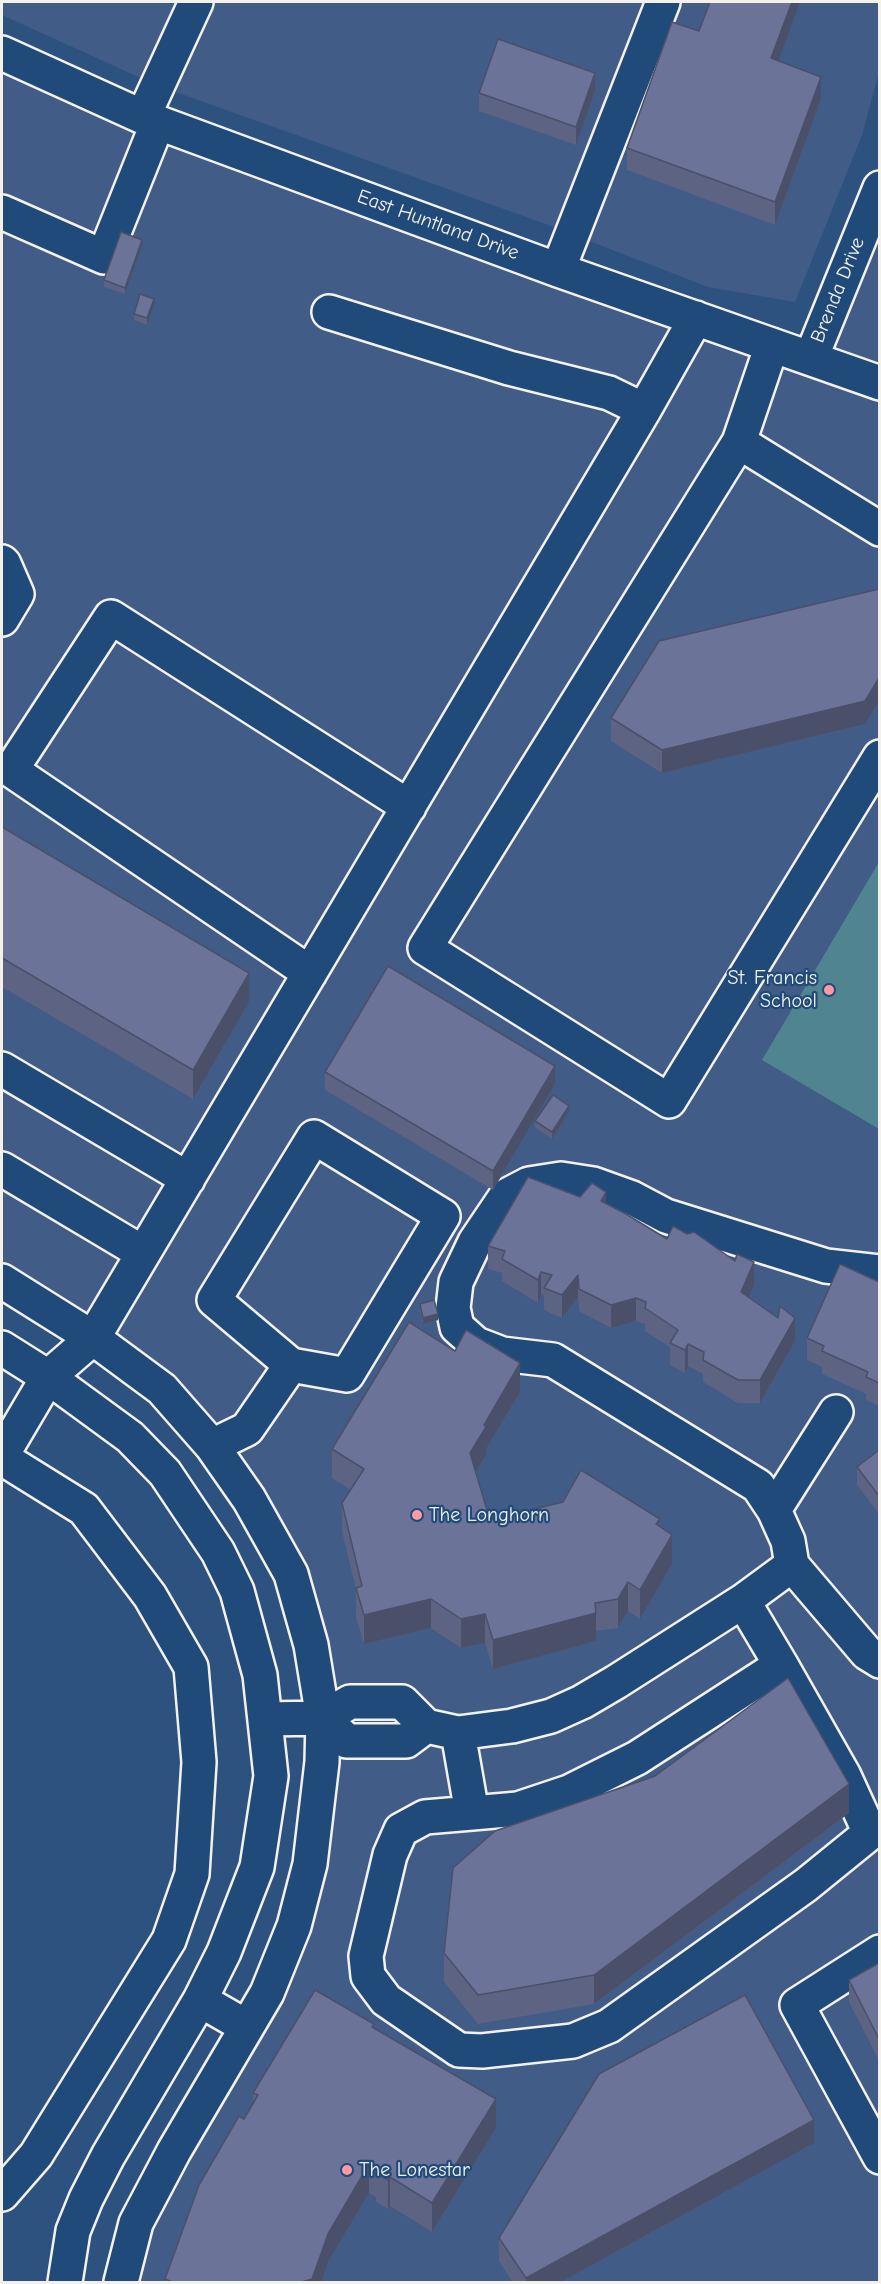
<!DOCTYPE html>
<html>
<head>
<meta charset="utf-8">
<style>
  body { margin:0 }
  #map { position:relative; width:881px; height:2284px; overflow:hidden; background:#2e5280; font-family:"Comic Neue",sans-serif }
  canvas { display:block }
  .frame { position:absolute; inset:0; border:3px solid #f4f1e8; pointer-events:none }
</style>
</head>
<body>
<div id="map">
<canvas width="881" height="2284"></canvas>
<div class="frame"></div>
</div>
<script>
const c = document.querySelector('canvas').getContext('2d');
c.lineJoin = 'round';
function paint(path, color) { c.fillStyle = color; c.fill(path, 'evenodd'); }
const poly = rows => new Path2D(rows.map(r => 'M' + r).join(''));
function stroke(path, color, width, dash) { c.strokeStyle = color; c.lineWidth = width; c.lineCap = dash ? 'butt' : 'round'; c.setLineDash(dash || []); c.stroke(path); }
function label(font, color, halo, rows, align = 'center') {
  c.font = font + ' "Comic Neue",sans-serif'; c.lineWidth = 4.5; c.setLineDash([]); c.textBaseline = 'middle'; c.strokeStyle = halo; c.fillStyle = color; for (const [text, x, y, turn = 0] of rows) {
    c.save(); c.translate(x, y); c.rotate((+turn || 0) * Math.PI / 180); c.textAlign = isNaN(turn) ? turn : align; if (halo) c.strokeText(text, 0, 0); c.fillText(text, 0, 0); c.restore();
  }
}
paint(poly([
  [2,2,879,2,879,72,862,135,795,302,708,287,543,223,156,85,2,15],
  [2,53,810,358,879,188,879,2282,121,2282,174,2151,310,1864,311,1645,212,1446,2,1281]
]), '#405c87');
paint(poly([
  [879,862,879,1129,762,1060]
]), '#508491');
const minor = poly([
  [2,53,143,117,558,270,880,383],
  [143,117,196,2],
  [2,212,104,257,158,122],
  [558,270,663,2],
  [329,312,509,368,609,393,644,410],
  [772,345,739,442,425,948,669,1101,880,757],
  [811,358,880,188],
  [739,442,880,529],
  [2,562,4,564,17,594,2,619],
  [310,973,11,770,111,617,409,807],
  [2,1069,188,1179],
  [2,1169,143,1253],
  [880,1272,826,1266,666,1216,632,1198,593,1184,561,1179,529,1184,506,1196,475,1242,456,1282,453,1308,457,1327,476,1344,502,1354,553,1360,758,1486,774,1510,788,1541,792,1565,867,1653,880,1661],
  [2,1281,93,1338,162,1389,212,1446,249,1499,291,1574,311,1645,323,1718,322,1762,310,1864,294,1926,267,1993,174,2151,136,2223,121,2282],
  [2,1348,48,1377,130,1437,165,1473,218,1552,237,1591,260,1675,271,1776,257,1867,224,1952,200,2000,108,2156,86,2199,73,2231,65,2282],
  [212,1446,247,1429,291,1365,347,1375,443,1216,314,1137,214,1300,291,1365],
  [2,1455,48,1377,93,1338,644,410,696,318],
  [2,1458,84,1509,150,1596,191,1667,199,1762,192,1874,169,1940,36,2155,2,2194],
  [774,1510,836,1412],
  [743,1601,781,1665],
  [323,1718,350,1702,402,1702,426,1726,458,1733,512,1726,551,1716,582,1702,616,1682,743,1601,792,1565],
  [323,1718,347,1741,406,1741,426,1726],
  [265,1719,323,1718],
  [458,1733,472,1813,518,1809,569,1792,637,1758,781,1665,844,1776,870,1833,806,1885,609,2026,573,2041,482,2051,459,2050,386,2000,368,1976,366,1956,390,1855,401,1830,425,1817,472,1813],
  [880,1952,797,2005,880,2157],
  [200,2000,247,2027]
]);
stroke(minor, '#f4f1e8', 38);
stroke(minor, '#1f4a7a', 33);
paint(poly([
  [779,61,821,99,775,225,627,170,627,148],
  [595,91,576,145,479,111,479,93],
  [142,246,125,294,104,287,104,280],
  [154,306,147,325,134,320,134,314],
  [611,718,865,724,662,773,611,741],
  [2,827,249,1002,193,1099,2,987],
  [325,1072,555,1084,493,1190,325,1090],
  [569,1112,552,1139,535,1127,535,1121],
  [580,1197,606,1204,667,1239,754,1285,748,1298,795,1341,760,1403,738,1403,703,1382,703,1374,688,1366,685,1373,670,1365,670,1347,645,1331,645,1324,636,1321,611,1328,579,1311,578,1297,562,1318,544,1310,544,1295,541,1294,538,1303,502,1281,502,1273,488,1269,488,1246],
  [879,1282,879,1406,866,1400,866,1394,822,1374,822,1367,807,1360,807,1338],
  [420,1304,438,1320,423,1324,420,1311],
  [520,1392,486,1449,486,1455,476,1472,490,1520,660,1527,672,1564,640,1619,628,1611,618,1628,596,1631,596,1641,493,1669,485,1643,461,1648,431,1628,364,1644,356,1617,356,1589,342,1532,342,1503,351,1490,332,1478,332,1449],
  [879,1450,879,1514,857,1485,857,1467],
  [849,1813,594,2004,478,2024,444,1982,444,1953],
  [879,1963,879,2061,849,2002,849,1980],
  [374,2028,496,2128,432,2232,390,2206,388,2209,376,2202,376,2197,369,2193,328,2262,321,2283,165,2283,165,2279,253,2104,253,2093],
  [814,2143,559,2283,513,2283,499,2261,499,2238]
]), '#5c6383');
paint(poly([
  [792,2,800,2,771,81,771,58],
  [595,73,595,91,576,145,576,127],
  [821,77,821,99,775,225,775,202],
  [142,240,142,246,125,294,125,288],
  [154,299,154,306,147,325,147,318],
  [879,678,879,701,865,724,662,773,662,750],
  [249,973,249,1002,193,1099,193,1070],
  [555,1066,555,1084,493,1190,493,1171],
  [569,1106,569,1112,552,1139,552,1132],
  [606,1192,606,1215,601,1201],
  [754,1262,754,1285,741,1315,741,1292],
  [541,1272,541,1294,538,1303,538,1280],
  [578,1275,578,1297,562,1318,562,1295],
  [636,1298,636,1321,611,1328,611,1305],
  [438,1314,438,1320,423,1324,423,1318],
  [795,1318,795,1341,760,1403,760,1380],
  [688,1344,688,1366,685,1373,685,1350],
  [520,1363,520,1392,486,1449,486,1455,470,1481,470,1453,484,1425],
  [672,1535,672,1564,640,1619,640,1590],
  [628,1582,628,1611,618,1628,618,1599],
  [431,1599,431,1628,364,1644,364,1615],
  [596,1613,596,1641,493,1669,493,1640],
  [485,1614,485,1643,461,1648,461,1619],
  [849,1784,849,1813,594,2004,594,1975],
  [496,2099,496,2128,432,2232,432,2203],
  [814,2120,814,2143,559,2283,526,2283,526,2278],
  [369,2164,369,2193,328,2262,321,2283,298,2283],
  [390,2177,390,2206,388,2209,388,2180]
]), '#4b506a');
const building = poly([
  [710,2,792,2,771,58,821,77,775,202,627,148,672,22,699,31,710,2],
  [498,39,595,73,576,127,479,93,498,39],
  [121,232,142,240,125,288,104,280,121,232],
  [140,294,154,299,147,318,134,314,140,294],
  [879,589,879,678,865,701,662,750,611,718,659,641,879,589],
  [2,827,249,973,193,1070,2,958,2,827],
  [388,966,555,1066,493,1171,325,1072,388,966],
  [553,1095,569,1106,552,1132,535,1121,553,1095],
  [528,1177,580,1197,592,1183,606,1192,601,1201,626,1214,667,1239,673,1226,687,1234,694,1232,735,1261,737,1254,754,1262,741,1292,778,1318,780,1306,795,1318,760,1380,738,1380,703,1360,704,1352,688,1344,685,1350,670,1343,678,1330,645,1308,646,1302,636,1298,611,1305,579,1289,578,1275,562,1295,544,1288,552,1275,541,1272,538,1280,502,1259,505,1251,488,1246,528,1177],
  [840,1264,879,1282,879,1383,866,1377,868,1372,822,1351,824,1346,807,1338,840,1264],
  [434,1300,438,1314,423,1318,420,1304,434,1300],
  [409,1322,455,1351,466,1330,520,1363,484,1425,486,1427,470,1453,490,1520,563,1502,581,1470,660,1519,656,1524,672,1535,640,1590,628,1582,618,1599,595,1603,596,1613,493,1640,485,1614,461,1619,431,1599,364,1615,356,1588,362,1586,342,1503,364,1469,332,1449,409,1322],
  [879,1450,879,1496,857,1467,879,1450],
  [788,1678,849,1784,594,1975,478,1995,444,1953,453,1868,495,1831,655,1776,788,1678],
  [879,1963,879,2039,849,1980,879,1963],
  [315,1990,374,2024,372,2027,496,2099,432,2203,390,2177,388,2180,376,2173,378,2170,369,2164,328,2234,312,2279,298,2283,175,2283,165,2279,199,2185,239,2116,244,2119,258,2095,253,2093,315,1990],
  [745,1995,814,2120,526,2278,499,2238,599,2074,745,1995]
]);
paint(building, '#6b7398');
stroke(building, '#4b506a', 1.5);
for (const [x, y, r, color] of [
  [829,990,6,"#ff9aa2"],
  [417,1515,6,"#ff9aa2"],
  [347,2170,6,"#ff9aa2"]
]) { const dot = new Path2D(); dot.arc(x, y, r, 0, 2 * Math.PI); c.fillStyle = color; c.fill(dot); stroke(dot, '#1f4a7a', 2); }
label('20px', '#f4f1e8', '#1f4a7a', [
  ["East Huntland Drive",438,225,20],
  ["Brenda Drive",838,290,-68]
]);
label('20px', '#f4f1e8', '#1f4a7a', [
  ["St. Francis",817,978,"right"],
  ["School",817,1001,"right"],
  ["The Longhorn",429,1515],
  ["The Lonestar",359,2170]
], 'left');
</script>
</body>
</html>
